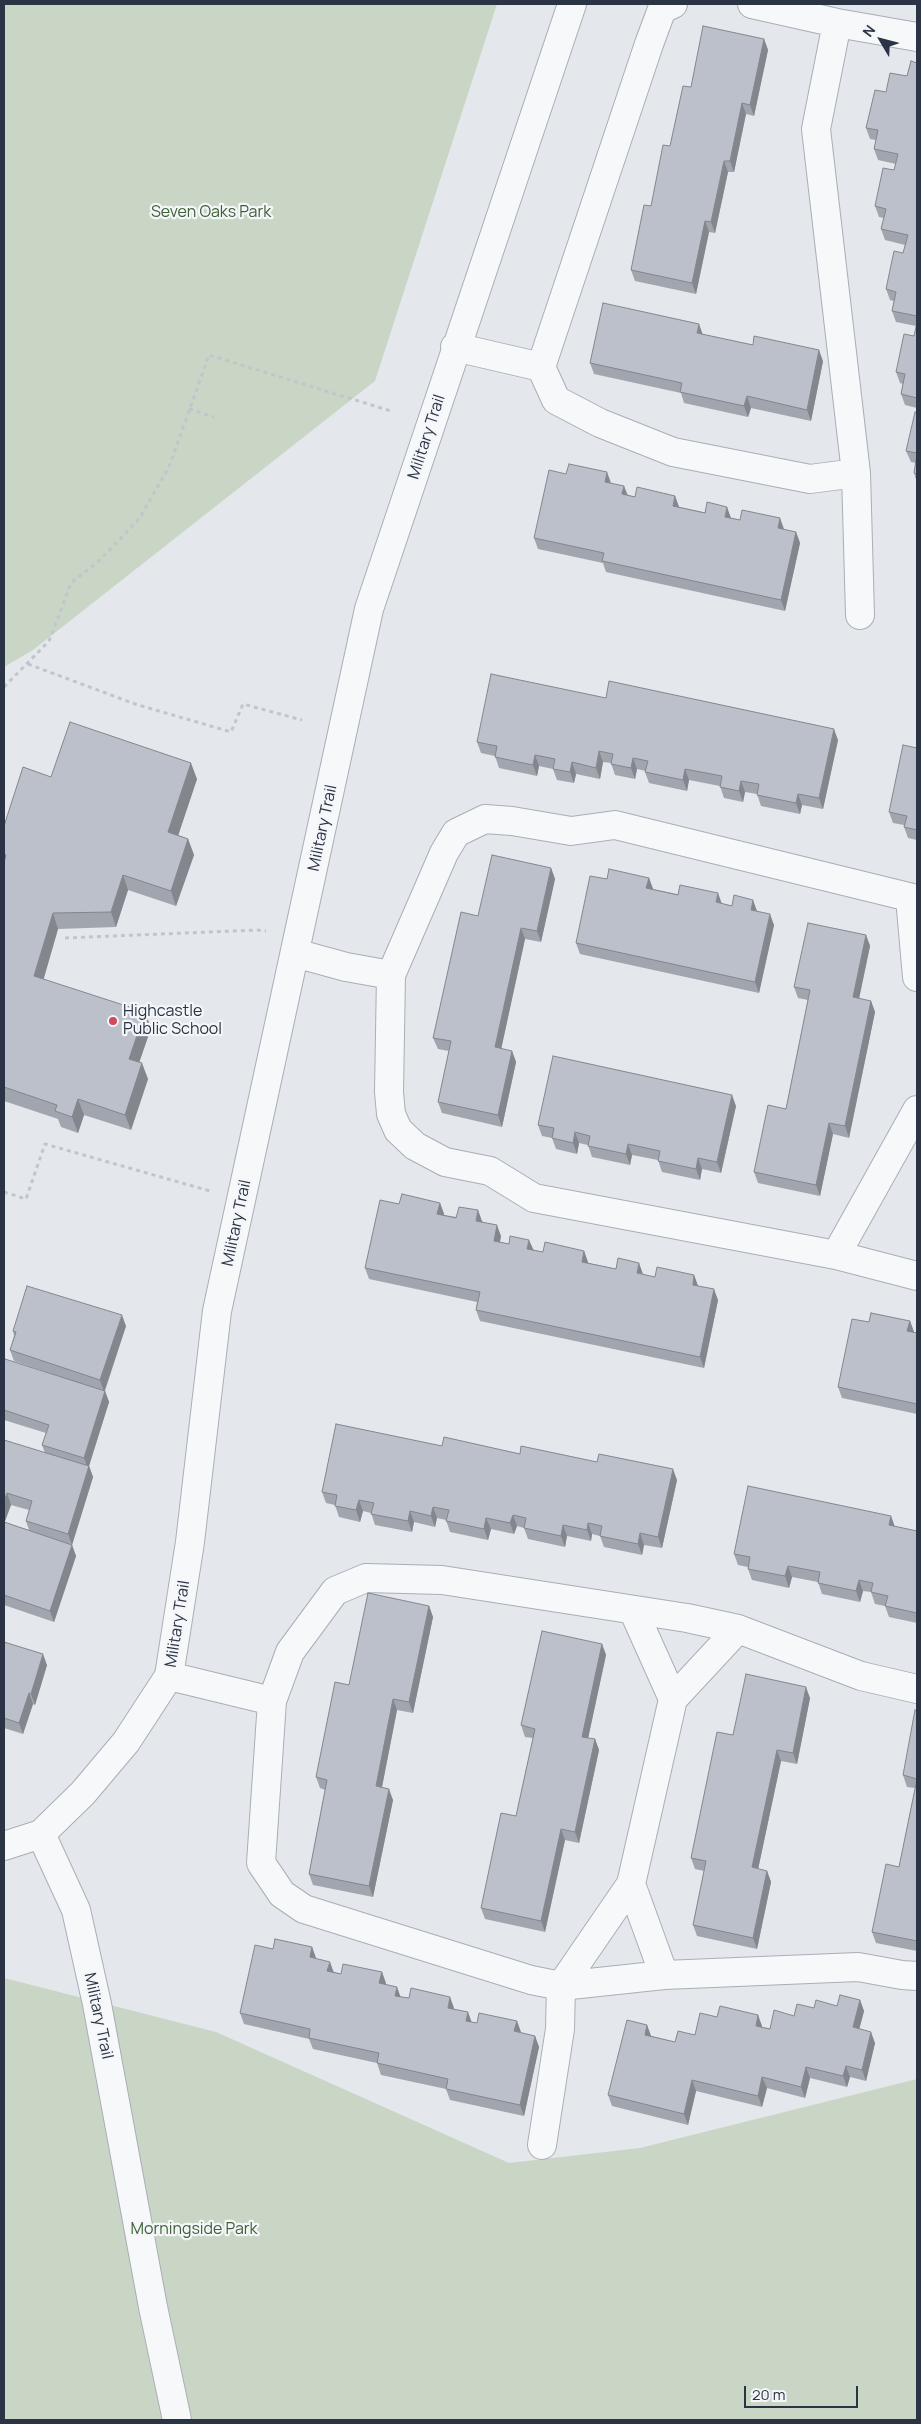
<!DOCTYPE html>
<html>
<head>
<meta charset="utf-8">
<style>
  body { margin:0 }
  #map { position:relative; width:921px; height:2424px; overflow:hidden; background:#e4e7ec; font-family:Manrope,sans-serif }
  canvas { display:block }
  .frame { position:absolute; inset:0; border:5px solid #2b3445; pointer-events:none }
  .north { position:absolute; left:856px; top:15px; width:50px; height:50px; -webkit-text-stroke:4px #f4f6f9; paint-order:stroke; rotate:307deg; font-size:14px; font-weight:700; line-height:20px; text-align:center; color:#2b3445 }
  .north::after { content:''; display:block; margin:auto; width:18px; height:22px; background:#2b3445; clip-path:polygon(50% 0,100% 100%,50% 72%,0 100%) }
  .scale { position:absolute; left:744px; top:2386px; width:114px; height:22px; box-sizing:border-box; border:2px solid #2b3445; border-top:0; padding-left:6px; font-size:15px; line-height:18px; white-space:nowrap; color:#2b3445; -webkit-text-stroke:4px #f4f6f9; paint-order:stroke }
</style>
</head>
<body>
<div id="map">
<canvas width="921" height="2424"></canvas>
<div class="frame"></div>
<div class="north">N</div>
<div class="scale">20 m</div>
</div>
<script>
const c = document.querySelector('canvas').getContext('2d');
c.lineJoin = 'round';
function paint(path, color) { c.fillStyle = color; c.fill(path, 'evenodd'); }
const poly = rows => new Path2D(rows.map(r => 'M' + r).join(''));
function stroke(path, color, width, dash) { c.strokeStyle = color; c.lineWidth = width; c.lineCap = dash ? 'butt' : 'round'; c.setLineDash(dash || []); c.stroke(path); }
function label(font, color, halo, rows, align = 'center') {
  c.font = font + ' Manrope,sans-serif'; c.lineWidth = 4.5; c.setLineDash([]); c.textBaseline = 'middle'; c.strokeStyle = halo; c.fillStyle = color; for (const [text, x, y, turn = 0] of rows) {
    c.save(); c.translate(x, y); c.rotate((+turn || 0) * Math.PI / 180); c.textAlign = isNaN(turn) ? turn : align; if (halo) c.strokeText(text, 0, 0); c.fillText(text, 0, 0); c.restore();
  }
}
paint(poly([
  [4,4,497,4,375,381,33,650,4,667],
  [4,1978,216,2032,509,2163,640,2148,917,2079,917,2420,4,2420]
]), '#c9d6c5');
const minor = poly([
  [673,4,662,9,649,44,541,367,556,400,600,423,673,452,810,479,856,473,816,129,837,23,752,4],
  [837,23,917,37],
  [455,347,541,367],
  [856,473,860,615],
  [910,898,917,977],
  [917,899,615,825,571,831,512,821,485,819,456,833,444,853,391,975,389,1092,391,1114,398,1130,415,1146,445,1162,490,1171,534,1198,836,1255,917,1276],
  [295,953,346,967,391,975],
  [836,1255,917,1110],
  [634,1612,673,1699],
  [169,1676,272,1701],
  [917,1689,861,1676,738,1629,687,1618,442,1580,366,1578,335,1591,290,1652,272,1701,261,1863,282,1894,304,1909,531,1980,561,1986,664,1975,858,1967,902,1975,917,1976],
  [41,1834,76,1910,97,2004,153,2307,177,2420],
  [4,1846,41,1834,83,1793,126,1742,169,1676,190,1542,217,1311,369,609,572,4],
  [631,1884,664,1975],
  [542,2145,560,2029,561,1986,631,1884,673,1699,738,1629]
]);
stroke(minor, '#a9aeb7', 30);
stroke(poly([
  [189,409,214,417],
  [28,664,135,704,231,732,243,704,302,720],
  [4,687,49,641,71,583,100,560,139,519,169,467,209,355,391,411],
  [65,938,257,930,266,931],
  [4,1192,26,1199,45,1144,210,1191]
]), '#c2c5cb', 3, [4, 4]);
stroke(minor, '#f7f8fa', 28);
paint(poly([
  [764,39,768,50,754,116,746,114,734,172,728,172,715,233,709,232,696,294,635,281,631,270,651,206,691,87],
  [917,63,917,408,905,405,901,394,903,384,900,383,896,372,914,336,916,326,896,322,892,311,894,301,890,300,886,289,903,253,905,245,885,240,881,229,884,218,879,217,875,206,894,170,896,164,878,160,874,149,876,140,870,139,866,128,886,92,907,76],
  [702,334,823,361,811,421,751,408,748,417,684,403,681,393,594,374,590,363],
  [917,413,917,483,914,473,916,463,911,462,906,451],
  [566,474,624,486,628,495,635,497,675,496,679,507,784,529,784,530,796,532,800,543,785,611,606,572,603,563,538,549,534,538],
  [606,698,838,740,823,809,802,805,800,814,761,806,757,794,745,792,743,802,724,798,720,786,689,780,687,791,649,783,645,772,646,771,637,769,635,779,615,775,611,763,603,762,600,779,576,774,574,783,557,780,553,769,539,766,537,776,499,768,495,756,481,753,477,742],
  [917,748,917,840,908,838,904,827,904,825,893,823,889,812],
  [51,777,197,779,178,835,188,839,194,855,176,906,128,890,116,927,58,929,43,979,151,1028,139,1062,148,1079,131,1130,84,1115,78,1133,61,1127,58,1119,4,1101,4,826],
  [551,868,555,879,541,942,525,939,501,1049,512,1051,516,1062,502,1127,442,1113,438,1102,449,1051,438,1049,433,1038,478,916],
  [649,878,653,889,757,911,774,925,759,993,580,954,576,943,607,879],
  [866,935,870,946,859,999,871,1001,875,1012,849,1138,833,1134,820,1196,758,1183,754,1172,786,1109,808,1000,798,998,794,987],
  [736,1106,721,1173,702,1169,700,1180,662,1172,658,1160,632,1155,630,1165,592,1157,588,1145,579,1143,577,1154,556,1149,552,1138,542,1136,538,1125],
  [440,1203,444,1214,444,1215,482,1221,501,1236,500,1242,543,1252,584,1251,588,1263,655,1277,694,1275,698,1286,718,1300,704,1368,480,1321,476,1310,477,1302,369,1279,365,1268,399,1204],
  [910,1321,914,1332,917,1333,917,1414,842,1398,838,1387,869,1322],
  [126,1326,105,1391,109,1402,89,1466,93,1477,72,1545,76,1556,54,1622,4,1605,4,1522,29,1530,26,1521,29,1510,11,1505,5,1521,4,1521,4,1440,45,1453,42,1445,46,1433,4,1420,4,1362,61,1377,14,1361,10,1350,14,1336,13,1331],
  [442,1446,520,1454,677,1480,662,1548,644,1545,642,1555,604,1547,600,1536,592,1534,591,1541,567,1536,565,1547,528,1539,524,1528,517,1526,514,1534,491,1529,488,1540,450,1532,446,1520,437,1518,435,1527,414,1522,412,1532,375,1525,371,1513,363,1511,360,1522,339,1517,335,1505,326,1503,322,1492],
  [891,1516,894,1526,917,1531,917,1623,889,1617,885,1606,875,1604,871,1592,863,1591,860,1602,822,1594,818,1582,792,1577,789,1588,752,1580,748,1569,748,1567,738,1565,734,1554],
  [429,1606,433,1617,413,1713,397,1710,382,1787,393,1800,373,1897,313,1885,309,1874,325,1790,320,1788,316,1777,349,1685],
  [4,1642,47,1665,35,1705,33,1704,23,1734,4,1728],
  [602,1644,606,1655,588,1738,595,1739,599,1750,579,1843,565,1840,545,1932,485,1919,481,1908,516,1816,533,1738,525,1737,521,1725],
  [810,1698,797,1764,781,1761,758,1869,767,1871,771,1882,757,1949,697,1936,693,1925,704,1871,695,1869,691,1858,733,1735],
  [917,1711,917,1951,876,1943,872,1932,899,1867,915,1788,907,1787,903,1775],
  [312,1947,316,1959,334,1972,341,1974,382,1972,385,1984,400,1997,454,2009,471,2022,477,2023,517,2021,520,2033,535,2036,539,2047,524,2116,450,2100,446,2089,381,2075,377,2063,313,2049,309,2039,244,2024,240,2013,273,1949],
  [860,2000,864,2011,859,2029,875,2043,866,2081,850,2077,847,2087,810,2078,805,2098,767,2088,762,2107,696,2091,688,2125,612,2106,608,2095,647,2025,651,2036,675,2042,695,2035,717,2017,758,2015,762,2027,770,2029,794,2016,814,2008,837,2006]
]), '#a1a5ae');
paint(poly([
  [764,39,768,50,754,116,750,105],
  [742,103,746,114,734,172,730,161],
  [724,161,728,172,715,233,711,222],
  [705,221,709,232,696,294,692,283],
  [699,324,703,335,697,333],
  [819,350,823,361,811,421,807,410],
  [747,396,751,408,748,417,744,406],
  [607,472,611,483,605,482],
  [624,486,628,498,622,494],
  [675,496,679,507,677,517,673,506],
  [727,507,731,518,729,528,725,517],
  [780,518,784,529,782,539,778,528],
  [796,532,800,543,785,611,781,600],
  [834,729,838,740,823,809,819,798],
  [599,751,603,762,600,779,596,768],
  [535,755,539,766,537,776,533,765],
  [633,758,637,769,635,779,631,768],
  [572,762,576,774,574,783,570,772],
  [191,763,197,779,174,848,168,832],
  [685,769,689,780,687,791,683,780],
  [741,781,745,792,743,802,739,791],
  [798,794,802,805,800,814,796,803],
  [188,839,194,855,176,906,171,891],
  [551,868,555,879,541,942,537,931],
  [123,875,128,890,116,927,111,912],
  [649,878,653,889,651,899,646,888],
  [718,893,722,904,716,902],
  [753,900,757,911,751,910],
  [53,913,58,929,40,992,34,976],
  [770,914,774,925,759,993,755,982],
  [521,928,525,939,499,1059,495,1047],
  [866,935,870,946,857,1008,853,997],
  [871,1001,875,1012,849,1138,845,1126],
  [145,1012,151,1028,135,1075,129,1059],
  [512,1051,516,1062,502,1127,498,1115],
  [142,1063,148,1079,131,1130,125,1115],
  [732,1095,736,1106,721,1173,717,1162],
  [78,1099,84,1115,78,1133,72,1117],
  [829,1123,833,1134,820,1196,816,1185],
  [575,1132,579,1143,577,1154,573,1143],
  [628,1144,632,1155,630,1165,626,1154],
  [698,1158,702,1169,700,1180,696,1169],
  [440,1203,444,1214,441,1225,437,1214],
  [478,1210,482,1221,480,1232,476,1221],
  [497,1225,501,1236,498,1252,494,1241],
  [529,1240,534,1251,527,1249],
  [584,1251,588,1262,586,1273,582,1262],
  [639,1263,643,1274,637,1273],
  [694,1275,698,1286,693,1285],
  [714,1289,718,1300,704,1368,700,1357],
  [122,1315,126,1326,104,1392,100,1380],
  [910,1321,914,1332,911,1342,907,1331],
  [105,1391,109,1402,88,1469,84,1458],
  [89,1466,93,1477,72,1545,76,1556,54,1622,50,1611,72,1545,68,1534],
  [673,1469,677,1480,662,1548,658,1537],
  [7,1493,11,1505,5,1521,4,1517,4,1502],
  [359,1500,363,1511,360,1522,356,1510],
  [433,1507,437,1518,435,1527,431,1516],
  [410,1511,414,1522,412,1532,408,1521],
  [513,1515,517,1526,514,1534,510,1523],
  [891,1516,895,1527,889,1525],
  [486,1518,491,1529,488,1540,484,1529],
  [588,1523,592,1534,591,1541,587,1530],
  [563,1525,567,1536,565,1547,561,1536],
  [640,1533,644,1545,642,1555,638,1544],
  [788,1566,792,1577,789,1588,785,1576],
  [859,1580,863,1591,860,1602,856,1591],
  [429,1606,433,1617,413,1713,409,1702],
  [602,1644,606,1655,586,1748,582,1737],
  [43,1654,47,1665,35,1705,31,1694],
  [806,1687,810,1698,797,1764,793,1753],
  [29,1693,33,1704,23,1734,19,1723],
  [393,1699,397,1710,380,1797,376,1786],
  [595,1739,599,1750,579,1843,575,1832],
  [777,1750,781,1761,756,1879,752,1867],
  [389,1789,393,1800,373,1897,369,1886],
  [561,1829,565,1840,545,1932,541,1921],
  [767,1871,771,1882,757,1949,753,1938],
  [312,1947,316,1958,314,1968,310,1957],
  [330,1962,334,1973,327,1971],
  [382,1972,386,1983,383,1994,379,1983],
  [397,1987,401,1998,395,1996],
  [450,1997,454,2008,452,2019,448,2008],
  [860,2000,864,2011,857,2038,853,2027],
  [468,2012,472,2023,466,2021],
  [758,2015,762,2026,760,2037,756,2026],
  [517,2021,521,2032,518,2042,514,2031],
  [647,2025,651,2036,649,2046,645,2035],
  [871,2032,875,2043,866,2081,862,2070],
  [535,2036,539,2047,524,2116,520,2105],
  [846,2066,850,2077,847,2087,843,2076],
  [806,2067,810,2078,805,2098,801,2087],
  [762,2077,767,2088,762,2107,758,2096],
  [692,2080,696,2091,688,2125,684,2114]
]), '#83868d');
const building = poly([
  [703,26,764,39,750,105,742,103,730,161,724,161,711,222,705,221,692,283,631,270,644,205,651,206,663,145,670,146,683,86,691,87,703,26],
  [911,61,917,63,917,316,892,311,896,292,886,289,894,251,903,253,908,235,881,229,886,209,875,206,883,168,894,170,898,154,874,149,878,130,866,128,875,90,886,92,890,73,907,76,911,61],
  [603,303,699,324,697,333,753,345,754,336,819,350,807,410,747,396,744,406,680,392,682,383,590,363,603,303],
  [917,323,917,398,901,394,905,374,896,372,904,334,914,336,917,323],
  [915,412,917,413,917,453,906,451,915,412],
  [917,454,917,474,914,473,917,454],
  [569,464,607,472,605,482,624,486,622,494,635,497,637,487,675,496,673,506,705,513,707,502,727,507,725,517,740,520,742,510,780,518,778,528,796,532,781,600,602,561,604,553,534,538,549,470,566,474,569,464],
  [491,674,606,698,609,681,834,729,819,798,798,794,796,803,757,795,759,784,741,781,739,791,720,787,722,776,685,769,683,780,645,772,648,761,633,758,631,768,611,764,613,754,599,751,596,768,572,762,570,772,553,769,555,759,535,755,533,765,495,757,497,746,477,742,491,674],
  [70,722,191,763,168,832,188,839,171,891,123,875,111,912,53,913,34,976,145,1012,129,1059,142,1063,125,1115,78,1099,72,1117,55,1111,57,1105,4,1087,4,862,6,855,4,854,4,826,23,767,51,777,70,722],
  [903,745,917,748,917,830,904,827,907,816,889,812,903,745],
  [492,855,551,868,537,931,521,928,495,1047,512,1051,498,1115,438,1102,451,1041,433,1038,461,912,478,916,492,855],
  [609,869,649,878,646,888,678,895,680,885,718,893,716,902,732,906,734,895,753,900,751,910,770,914,755,982,576,943,590,876,607,879,609,869],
  [808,923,866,935,853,997,871,1001,845,1126,829,1123,816,1185,754,1172,768,1105,786,1109,810,990,794,987,808,923],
  [553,1056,732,1095,717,1162,698,1158,696,1169,658,1161,660,1151,628,1144,626,1154,588,1146,590,1136,575,1132,573,1143,552,1138,554,1128,538,1125,553,1056],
  [402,1194,440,1203,437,1214,456,1218,459,1207,478,1210,476,1221,497,1225,494,1241,509,1244,510,1236,529,1240,527,1249,543,1252,545,1242,584,1251,582,1262,616,1269,618,1258,639,1263,637,1273,655,1277,657,1267,694,1275,693,1285,714,1289,700,1357,476,1310,480,1292,365,1268,380,1200,399,1204,402,1194],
  [27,1286,122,1315,100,1380,10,1350,16,1332,13,1331,27,1286],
  [871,1313,910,1321,907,1331,917,1333,917,1404,838,1387,852,1319,869,1322,871,1313],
  [5,1359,105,1391,84,1458,42,1445,49,1425,4,1410,4,1362,5,1359],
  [336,1424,442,1446,444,1437,520,1454,521,1446,597,1462,599,1454,673,1469,658,1537,640,1533,638,1544,600,1536,602,1526,588,1523,587,1530,563,1525,561,1536,524,1528,526,1518,513,1515,510,1523,486,1518,484,1529,446,1521,449,1510,433,1507,431,1516,410,1511,408,1521,371,1514,374,1503,359,1500,356,1510,335,1506,337,1495,322,1492,336,1424],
  [4,1440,89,1466,68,1534,26,1521,32,1501,7,1493,4,1502,4,1440],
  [748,1486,891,1516,889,1525,917,1531,917,1613,885,1606,888,1596,871,1592,873,1583,859,1580,856,1591,818,1583,820,1572,788,1566,785,1576,748,1569,750,1557,734,1554,748,1486],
  [4,1522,72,1545,50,1611,4,1595,4,1522],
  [368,1593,429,1606,409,1702,393,1699,376,1786,389,1789,369,1886,309,1874,327,1780,316,1777,335,1682,349,1685,368,1593],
  [542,1631,602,1644,582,1737,595,1739,575,1832,561,1829,541,1921,481,1908,501,1813,516,1816,535,1729,521,1725,542,1631],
  [4,1642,43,1654,31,1694,29,1693,19,1723,4,1718,4,1642],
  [746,1674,806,1687,793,1753,777,1750,752,1867,767,1871,753,1938,693,1925,706,1861,691,1858,717,1732,733,1735,746,1674],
  [915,1710,917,1711,917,1941,872,1932,886,1864,899,1867,917,1779,903,1775,915,1710],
  [275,1939,312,1947,310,1957,330,1962,327,1971,341,1974,343,1964,382,1972,379,1983,397,1987,395,1996,409,1998,411,1988,450,1997,448,2008,468,2012,466,2021,477,2023,479,2013,517,2021,514,2031,535,2036,520,2105,446,2089,448,2079,377,2063,379,2053,309,2038,310,2029,240,2013,255,1945,273,1949,275,1939],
  [840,1995,860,2000,853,2027,871,2032,862,2070,846,2066,843,2076,806,2067,801,2087,762,2077,758,2096,692,2080,684,2114,608,2095,627,2020,647,2025,645,2035,675,2042,678,2031,695,2035,700,2013,717,2017,720,2006,758,2015,756,2026,770,2029,774,2010,794,2016,797,2004,814,2008,816,2000,837,2006,840,1995]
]);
paint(building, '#bbc0ca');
stroke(building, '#83868d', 1);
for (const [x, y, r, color] of [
  [113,1021,5,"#d1495b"]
]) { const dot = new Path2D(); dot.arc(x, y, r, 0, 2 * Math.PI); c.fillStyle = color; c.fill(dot); stroke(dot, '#f4f6f9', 2); }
label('16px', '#3f6138', '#f4f6f9', [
  ["Seven Oaks Park",211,213],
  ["Morningside Park",194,2230]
]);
label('16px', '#2b3445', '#f4f6f9', [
  ["Military Trail",427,437,-72],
  ["Military Trail",323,828,-78],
  ["Military Trail",237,1223,-78],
  ["Military Trail",178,1624,-81],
  ["Military Trail",98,2016,78]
]);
label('16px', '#2b3445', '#f4f6f9', [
  ["Highcastle",123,1012],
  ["Public School",123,1030]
], 'left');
</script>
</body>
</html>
